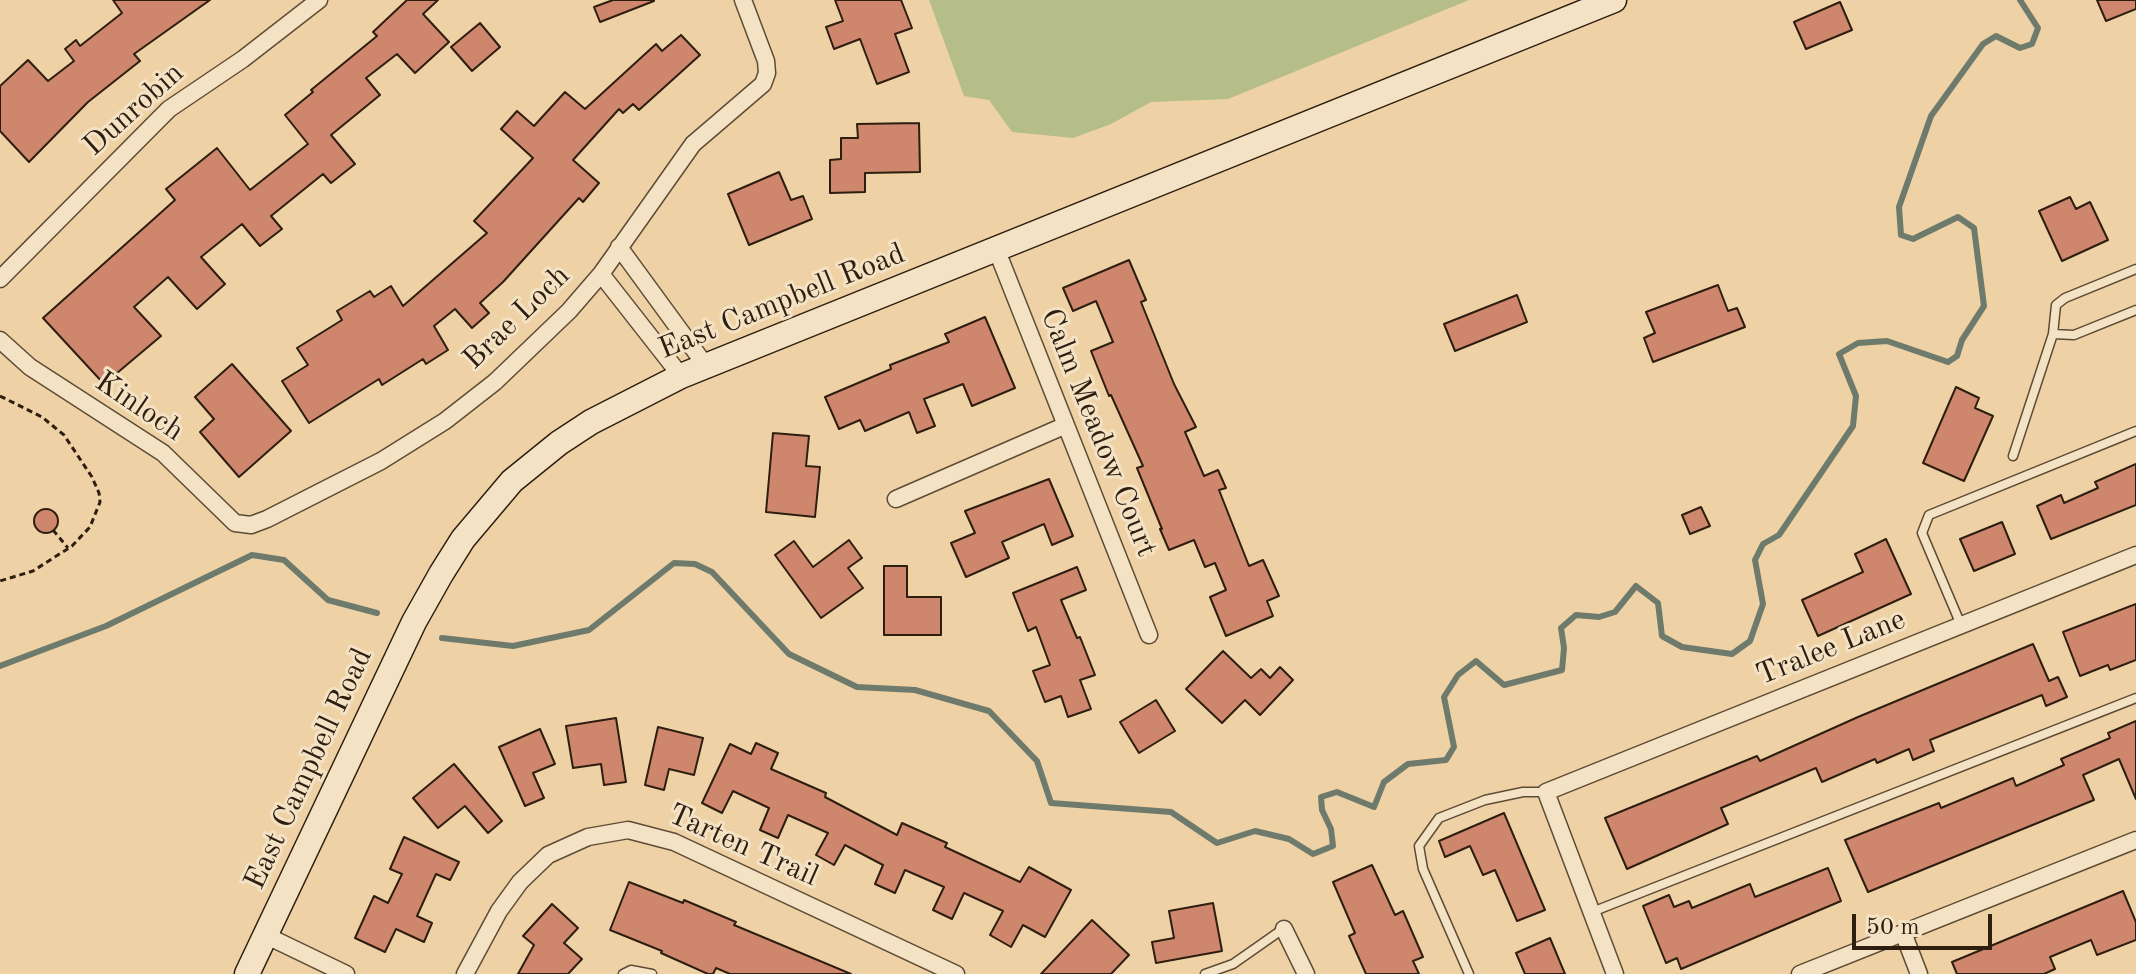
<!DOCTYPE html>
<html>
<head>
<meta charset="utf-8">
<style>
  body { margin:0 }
  #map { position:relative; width:2136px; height:974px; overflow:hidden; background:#eed2a5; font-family:"Old Standard TT",serif }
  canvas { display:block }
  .scale { position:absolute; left:1852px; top:914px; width:140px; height:36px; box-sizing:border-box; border:4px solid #2e1e10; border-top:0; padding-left:10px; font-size:24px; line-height:28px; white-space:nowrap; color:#2e1e10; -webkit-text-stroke:6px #f4e2c4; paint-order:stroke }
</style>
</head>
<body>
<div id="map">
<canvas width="2136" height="974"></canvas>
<div class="scale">50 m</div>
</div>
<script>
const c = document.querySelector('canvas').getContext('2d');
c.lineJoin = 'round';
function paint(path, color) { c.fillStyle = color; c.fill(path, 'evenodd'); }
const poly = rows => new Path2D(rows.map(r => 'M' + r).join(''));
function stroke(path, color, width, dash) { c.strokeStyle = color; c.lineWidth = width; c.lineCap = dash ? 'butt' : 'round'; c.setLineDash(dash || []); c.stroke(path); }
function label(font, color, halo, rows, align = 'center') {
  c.font = font + ' "Old Standard TT",serif'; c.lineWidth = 6; c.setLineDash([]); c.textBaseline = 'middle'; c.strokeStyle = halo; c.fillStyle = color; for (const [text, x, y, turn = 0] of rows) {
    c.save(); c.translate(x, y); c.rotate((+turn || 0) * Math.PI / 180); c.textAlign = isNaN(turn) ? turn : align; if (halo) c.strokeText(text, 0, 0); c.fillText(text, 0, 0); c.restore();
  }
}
paint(poly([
  [929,0,1469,0,1228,99,1151,102,1111,124,1073,138,1012,132,989,100,964,96]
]), '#b5bd88');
stroke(poly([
  [442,638,513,646,589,630,674,563,695,564,712,572,789,654,857,687,915,690,989,711,1037,761,1051,803,1171,812,1217,843,1255,831,1289,839,1313,854,1333,846,1331,829,1322,810,1321,797,1337,792,1374,807,1384,782,1408,764,1446,760,1454,747,1444,697,1458,675,1476,661,1504,685,1562,670,1564,648,1561,628,1576,615,1599,617,1615,612,1636,586,1658,603,1662,636,1682,647,1732,654,1750,641,1763,604,1755,560,1763,544,1779,535,1853,426,1856,396,1839,354,1858,343,1887,341,1948,362,1957,356,1962,340,1984,306,1974,228,1958,217,1913,239,1901,235,1899,207,1931,116,1983,44,1996,36,2020,48,2032,44,2038,28,2020,0],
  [0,666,106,626,252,555,284,560,328,600,377,613]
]), '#6e7a6c', 6);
const building = poly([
  [113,0,210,0,134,54,140,61,88,102,29,162,0,131,0,86,28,60,48,81,74,61,65,49,76,40,80,46,122,13,113,0],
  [407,0,438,0,423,14,449,42,415,73,397,54,366,78,380,95,331,135,355,164,331,183,323,174,271,216,282,229,260,246,242,224,201,257,225,284,197,309,168,277,134,307,161,336,104,384,43,318,175,200,166,189,217,148,250,190,308,144,285,115,313,92,311,90,377,36,373,32,407,0],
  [613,0,654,0,654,1,600,22,594,7,613,0],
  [835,0,901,0,912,28,895,34,909,72,877,84,860,39,834,49,826,27,843,21,835,0],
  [2097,0,2136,0,2136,9,2106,21,2097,0],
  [1840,2,1852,30,1806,49,1794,22,1840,2],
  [480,23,500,47,472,71,451,47,480,23],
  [681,35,700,55,639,110,633,104,623,113,619,109,573,160,599,183,583,202,579,198,503,282,480,303,489,313,472,328,455,309,434,326,448,350,426,364,423,359,382,385,379,379,309,423,282,381,308,365,297,348,342,320,337,311,370,291,374,297,391,286,403,306,487,233,474,221,533,158,501,129,517,111,534,126,565,92,585,109,656,44,662,51,681,35],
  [919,123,920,172,865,173,865,192,830,193,830,160,841,159,841,138,858,138,857,124,919,123],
  [779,172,791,200,803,196,812,219,749,245,728,194,779,172],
  [2070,197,2076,209,2090,202,2108,240,2062,261,2039,211,2070,197],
  [1129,260,1146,300,1141,302,1174,384,1196,427,1185,432,1204,476,1218,470,1226,488,1219,490,1249,566,1263,560,1279,596,1267,601,1273,616,1226,636,1210,597,1226,590,1215,563,1205,567,1194,540,1169,550,1160,529,1162,529,1137,468,1143,466,1111,395,1109,396,1091,351,1113,342,1096,301,1073,311,1063,288,1129,260],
  [1718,285,1728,311,1737,308,1745,327,1653,362,1644,338,1655,333,1646,312,1718,285],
  [1517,295,1527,322,1455,351,1444,324,1517,295],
  [985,317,1015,388,972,406,963,384,924,399,935,426,917,433,909,412,865,431,860,420,839,429,825,397,891,369,890,365,949,342,945,334,985,317],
  [232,364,291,431,239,477,200,432,214,419,195,397,232,364],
  [1956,387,1979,398,1975,408,1993,416,1964,481,1923,463,1956,387],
  [773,433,809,436,806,466,820,467,815,517,766,512,773,433],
  [2136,464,2136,505,2051,539,2037,506,2061,495,2064,503,2098,488,2095,482,2136,464],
  [1049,479,1073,536,1052,545,1044,524,1002,542,1009,558,966,577,951,543,975,533,965,511,1049,479],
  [1701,507,1710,526,1690,534,1682,515,1701,507],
  '34 521a12 12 0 1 1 24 0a12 12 0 1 1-24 0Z',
  [2002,522,2015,554,1974,571,1960,539,2002,522],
  [1886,539,1911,594,1818,636,1802,600,1863,572,1855,554,1886,539],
  [849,540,862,558,848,568,863,588,821,618,775,555,794,541,813,567,849,540],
  [884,566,907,566,907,597,941,597,941,635,884,635,884,566],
  [1077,567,1086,590,1061,600,1077,638,1080,637,1095,675,1080,680,1091,709,1068,717,1061,696,1045,702,1033,671,1050,665,1036,627,1028,631,1013,593,1077,567],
  [2136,604,2136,660,2110,670,2108,665,2080,676,2063,632,2136,604],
  [2033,644,2049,681,2058,677,2067,697,2046,706,2042,695,1930,740,1934,751,1913,760,1909,749,1877,763,1875,759,1822,782,1816,768,1721,808,1728,824,1627,869,1605,818,1757,756,1760,761,1858,717,2033,644],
  [1223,651,1251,678,1261,669,1270,678,1280,667,1293,680,1260,715,1245,700,1222,723,1186,689,1223,651],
  [1156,700,1175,731,1139,753,1120,722,1156,700],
  [616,718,626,782,604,785,601,764,573,768,566,726,616,718],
  [2136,721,2136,799,2119,759,2083,775,2094,800,1868,892,1845,840,1939,803,1941,808,2013,778,2016,786,2064,765,2061,759,2110,738,2108,733,2136,721],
  [658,727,703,738,694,775,669,769,664,790,645,785,658,727],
  [540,729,555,764,533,773,544,798,525,806,499,747,540,729],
  [756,743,778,753,771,769,826,793,825,797,897,835,902,823,947,843,945,847,1020,882,1029,867,1071,890,1045,937,1023,925,1011,947,990,935,1003,911,964,893,952,919,933,910,944,887,905,870,895,893,875,884,883,865,845,845,834,865,816,855,828,833,788,815,778,838,760,830,769,808,733,791,722,813,702,803,730,744,751,754,756,743],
  [454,764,502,821,488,833,465,806,438,828,413,798,454,764],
  [1504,813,1545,910,1517,921,1495,870,1483,875,1470,846,1445,857,1439,841,1504,813],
  [404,837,459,862,450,880,436,874,417,916,432,923,424,942,396,929,385,952,355,938,374,896,388,903,402,874,390,869,404,837],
  [1372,865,1395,915,1403,911,1423,957,1413,961,1419,974,1366,974,1349,936,1355,933,1333,882,1372,865],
  [1828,868,1841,901,1681,969,1677,958,1666,963,1643,906,1669,895,1674,907,1689,901,1692,908,1750,884,1755,897,1828,868],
  [629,882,683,903,684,900,736,922,734,925,851,974,730,974,716,968,713,974,708,974,661,953,662,951,610,930,629,882],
  [2123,891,2136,922,2136,940,2097,955,2091,940,2050,957,2055,969,2044,974,1957,974,1952,962,2123,891],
  [1213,903,1222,951,1156,963,1152,942,1174,938,1169,911,1213,903],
  [552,904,578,928,564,943,582,959,568,974,518,974,534,945,523,936,552,904],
  [1092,920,1129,955,1111,974,1041,974,1092,920],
  [1550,938,1565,974,1525,974,1516,953,1550,938]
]);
paint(building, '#ce876c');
stroke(building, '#2e1e10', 2);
const service = poly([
  [2136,269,2065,298,2056,305,2053,334,2074,335,2136,310],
  [2013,456,2053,334],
  [1961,625,1922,533,1929,515,2136,431],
  [1592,912,2136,698],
  [623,974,631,970,652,974],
  [1205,974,1233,964,1283,929],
  [1469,974,1423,869,1419,846,1439,818,1485,800,1523,792,1546,792]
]);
const minor = poly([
  [619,247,706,366],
  [997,251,1149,635],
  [601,274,681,376],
  [0,279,169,109,243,59,319,0],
  [0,340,30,367,163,453,235,523,251,525,267,519,381,461,445,421,495,382,569,311,601,274,693,144,763,84,767,73,766,61,743,0],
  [896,499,1064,426],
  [1284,929,1306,974],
  [265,935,346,974],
  [1904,935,1919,974],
  [465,974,499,911,520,882,548,855,588,837,628,830,674,842,956,974],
  [1615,974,1546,792,2136,555],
  [1800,974,2136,840]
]);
const secondary = poly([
  [247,974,414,622,441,574,463,539,512,481,559,443,591,422,681,376,1614,0]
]);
stroke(service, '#5e4b35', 11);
stroke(minor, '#5e4b35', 19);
stroke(secondary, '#2e1e10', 27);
stroke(poly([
  [0,396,42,417,64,435,92,477,99,493,100,502,90,527,72,546,33,571,0,581],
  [53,530,68,548]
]), '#2e1e10', 3, [6, 4]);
stroke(service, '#f4e2c4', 8);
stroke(minor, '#f4e2c4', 16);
stroke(secondary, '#f4e2c4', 24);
label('30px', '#2e1e10', '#f4e2c4', [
  ["Dunrobin",134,110,-42],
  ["East Campbell Road",782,302,-22],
  ["Brae Loch",517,318,-44],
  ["Kinloch",139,407,34],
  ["Calm Meadow Court",1098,433,68],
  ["Tralee Lane",1831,648,-22],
  ["East Campbell Road",309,769,-65],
  ["Tarten Trail",743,846,24]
]);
</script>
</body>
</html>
